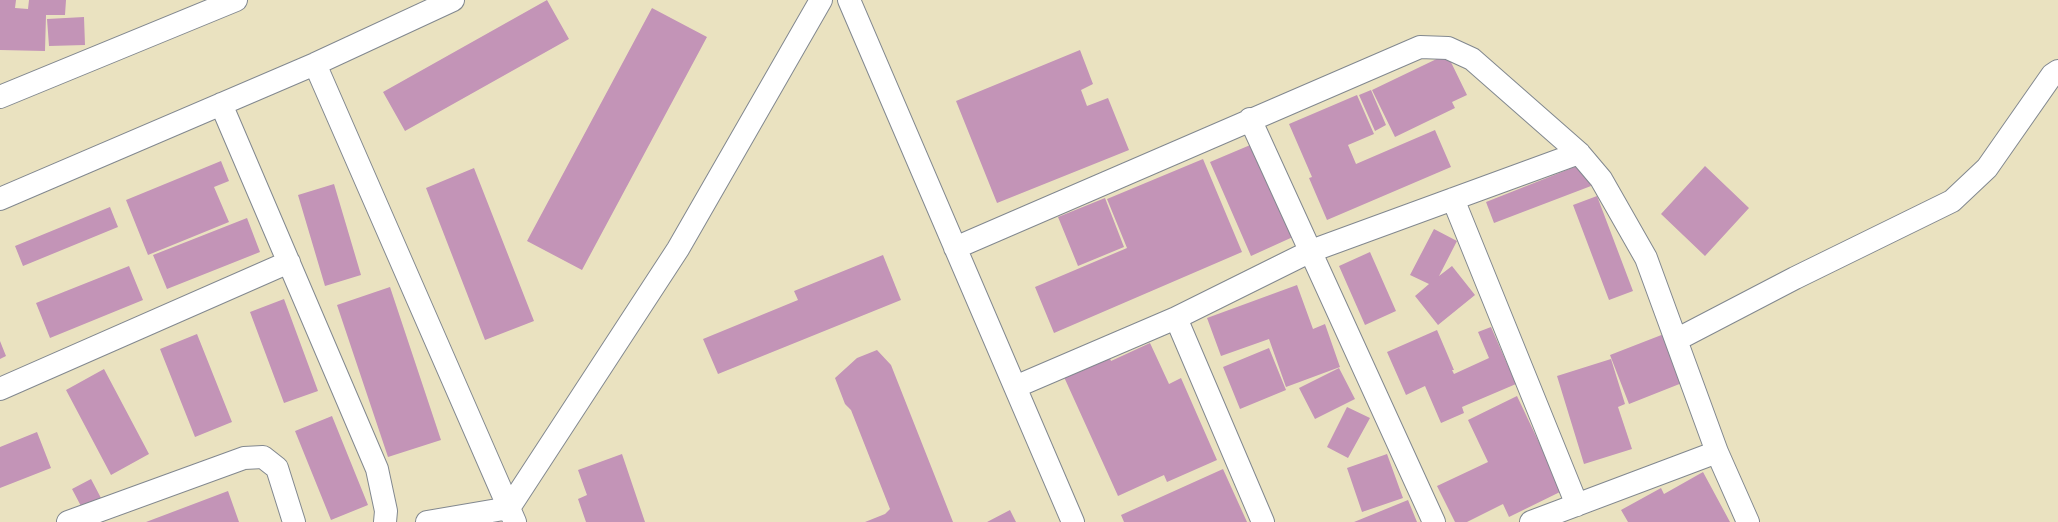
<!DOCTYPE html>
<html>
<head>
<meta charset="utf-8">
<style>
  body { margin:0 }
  canvas { display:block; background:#eae2c0 }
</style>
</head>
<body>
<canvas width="2058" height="522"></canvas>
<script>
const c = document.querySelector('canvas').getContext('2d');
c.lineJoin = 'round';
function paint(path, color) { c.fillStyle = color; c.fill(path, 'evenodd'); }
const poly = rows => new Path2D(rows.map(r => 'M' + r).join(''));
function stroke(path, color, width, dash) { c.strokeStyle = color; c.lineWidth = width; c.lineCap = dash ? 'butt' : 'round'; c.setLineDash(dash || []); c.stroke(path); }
paint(poly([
  [0,0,16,0,15,8,28,9,29,0,66,0,65,15,46,15,45,51,0,50],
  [547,0,569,39,405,131,383,92],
  [652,8,707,37,582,270,527,241],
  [84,17,85,45,49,46,47,19],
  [1080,50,1093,84,1081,90,1087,106,1108,98,1129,150,997,203,956,101],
  [1447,54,1467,95,1452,102,1455,108,1395,137,1372,90],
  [1371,90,1386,125,1375,131,1359,95],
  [1357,95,1374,134,1348,145,1356,164,1435,130,1451,167,1327,220,1309,178,1312,177,1289,124],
  [1255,143,1295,236,1251,256,1210,162],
  [1203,159,1242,252,1054,333,1035,287,1127,248,1107,199],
  [221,161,229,181,214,187,229,222,148,255,126,200],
  [1582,164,1591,186,1494,223,1486,202],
  [1705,166,1749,208,1705,256,1661,214],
  [474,168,534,321,485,340,426,188],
  [334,184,361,275,325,286,298,195],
  [1597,196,1633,291,1609,300,1573,205],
  [1105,198,1124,247,1078,266,1058,217],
  [110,207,118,227,23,266,15,246],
  [247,218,260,252,167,289,153,255],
  [1434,229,1457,241,1439,276,1452,266,1475,295,1438,325,1415,296,1429,284,1410,275],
  [1370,252,1396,311,1365,325,1339,266],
  [883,255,901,300,718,374,703,339,798,300,794,291],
  [129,266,143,300,50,338,36,303],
  [1297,285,1313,329,1325,324,1340,367,1286,387,1269,339,1221,356,1207,318],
  [390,287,441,440,388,457,337,305],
  [284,299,318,391,284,403,250,312],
  [1491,327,1516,384,1462,407,1464,413,1441,423,1425,386,1406,395,1387,352,1437,330,1454,370,1452,370,1454,374,1489,358,1478,332],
  [197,334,232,422,195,437,160,349],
  [1664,334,1682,383,1629,404,1610,355],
  [0,341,6,356,0,359],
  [1150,343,1169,384,1181,378,1217,460,1167,482,1164,475,1118,496,1064,377,1109,356,1111,361],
  [1269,348,1286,390,1240,409,1223,367],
  [877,350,891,365,953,522,865,522,885,514,890,509,851,410,845,404,835,378,857,358],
  [1611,359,1625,404,1618,407,1632,449,1584,464,1557,376],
  [1339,368,1355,399,1315,419,1299,388],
  [104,369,149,454,111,475,66,390],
  [1517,396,1562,491,1509,517,1503,504,1467,522,1455,522,1437,486,1488,462,1468,420],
  [1347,407,1370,418,1348,458,1327,447],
  [332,416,368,505,331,520,295,431],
  [37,432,51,468,0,488,0,447],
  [622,454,645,522,586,522,578,499,587,495,578,470],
  [1387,454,1403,498,1362,512,1347,468],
  [1223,469,1247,522,1124,522,1121,515],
  [1703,472,1730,522,1628,522,1621,510,1661,488,1664,494],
  [91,479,101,498,82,508,72,489],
  [228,491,239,522,146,522],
  [1408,500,1417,522,1354,522],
  [1010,510,1016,522,987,522]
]), '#c394b7');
const minor = poly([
  [849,0,1073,522],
  [315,64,515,522],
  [0,97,236,0],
  [221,104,377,469,386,511,385,522],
  [1250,119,1434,522],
  [0,199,315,64,453,0],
  [1453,199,1577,505],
  [955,248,1420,47,1448,48,1472,59,1579,153,1601,179,1646,258,1717,452,1748,522],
  [1676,340,1795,278,1952,201,1987,168,2052,75,2058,71],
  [1015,387,1176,318],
  [0,389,289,262],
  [68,522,244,458,263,457,277,468,294,522],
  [427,522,509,508,678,249,821,0],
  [1263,522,1176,318,1311,251,1579,153],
  [1531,522,1717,452]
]);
stroke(minor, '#82888f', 24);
stroke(minor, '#fff', 22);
</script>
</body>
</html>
